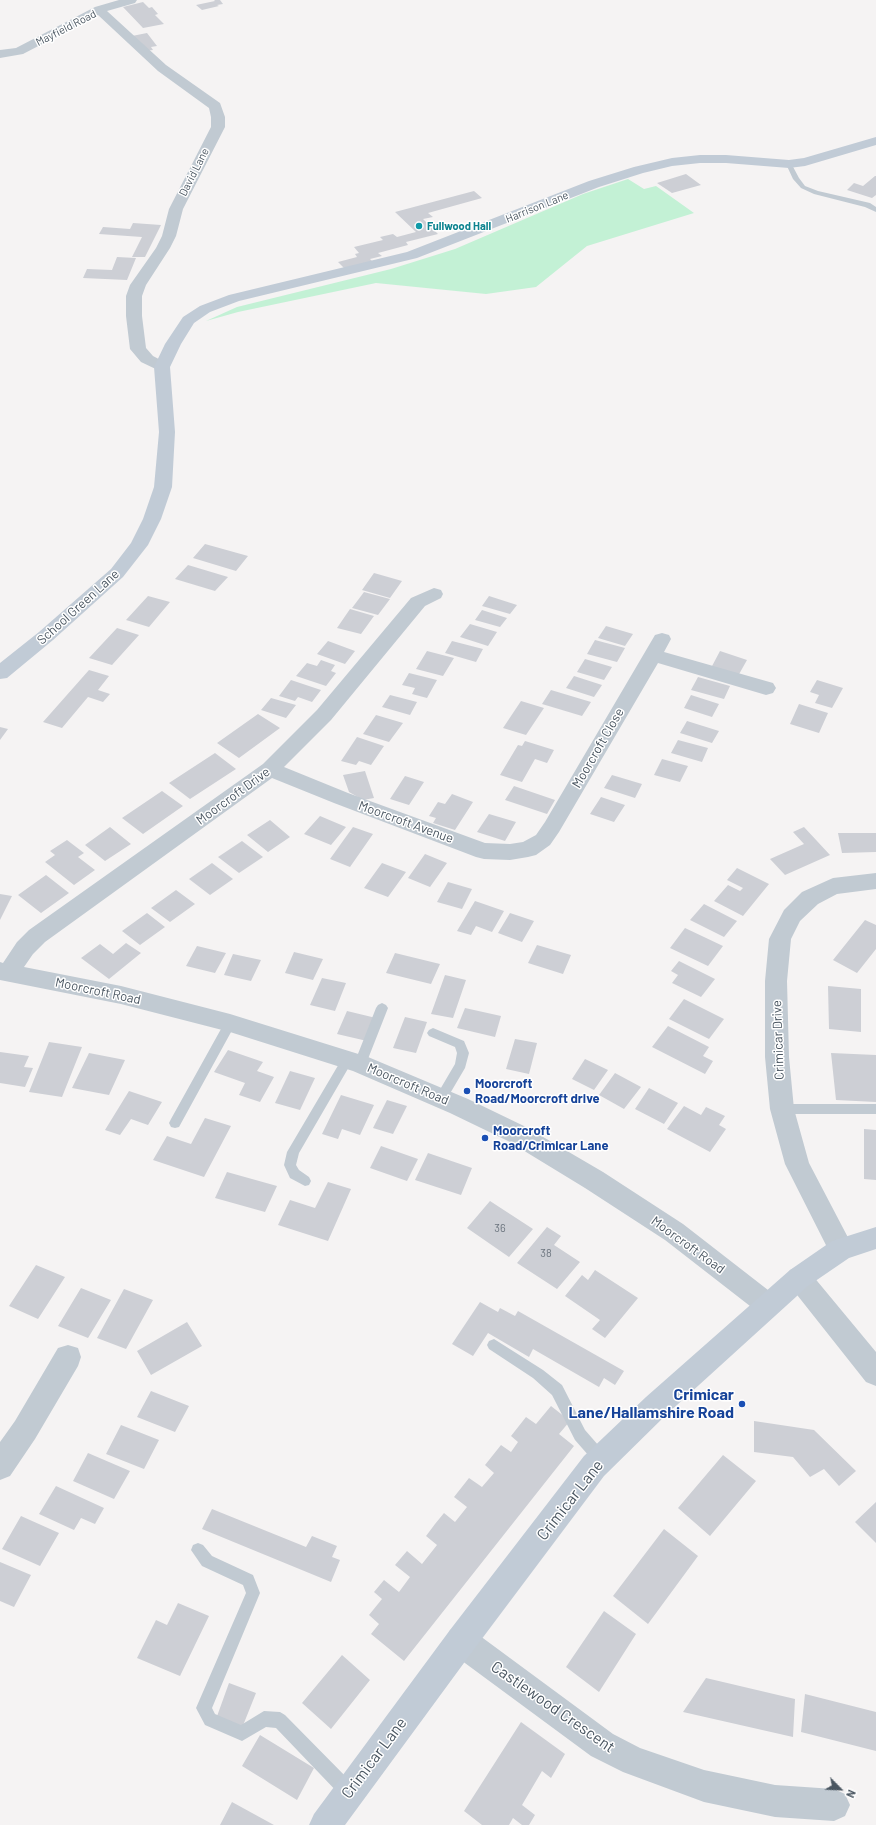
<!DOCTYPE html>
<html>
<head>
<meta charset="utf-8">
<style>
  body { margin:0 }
  #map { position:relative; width:876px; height:1825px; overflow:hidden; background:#f5f3f3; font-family:Barlow,sans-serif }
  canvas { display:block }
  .north { position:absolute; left:820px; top:1769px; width:40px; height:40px; -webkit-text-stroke:3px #fff; paint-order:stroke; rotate:114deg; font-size:11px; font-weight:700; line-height:16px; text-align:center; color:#4a5661 }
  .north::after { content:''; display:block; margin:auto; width:14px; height:18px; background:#4a5661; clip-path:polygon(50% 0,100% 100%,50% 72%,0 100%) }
</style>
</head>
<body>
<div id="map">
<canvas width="876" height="1825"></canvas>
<div class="north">N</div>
</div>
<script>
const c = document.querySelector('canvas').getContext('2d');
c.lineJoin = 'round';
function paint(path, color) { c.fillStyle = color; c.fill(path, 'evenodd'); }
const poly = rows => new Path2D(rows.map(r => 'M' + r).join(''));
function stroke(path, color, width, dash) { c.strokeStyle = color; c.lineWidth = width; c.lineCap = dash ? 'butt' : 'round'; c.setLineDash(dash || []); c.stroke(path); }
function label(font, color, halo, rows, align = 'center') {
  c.font = font + ' Barlow,sans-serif'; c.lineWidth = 3; c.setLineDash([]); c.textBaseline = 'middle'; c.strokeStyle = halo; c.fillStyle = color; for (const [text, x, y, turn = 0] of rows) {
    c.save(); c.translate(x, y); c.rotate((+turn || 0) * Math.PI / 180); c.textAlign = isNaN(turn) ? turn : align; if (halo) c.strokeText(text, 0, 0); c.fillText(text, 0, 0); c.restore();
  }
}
paint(poly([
  [628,179,644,189,656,186,694,213,587,246,536,287,486,294,376,283,238,312,206,321,237,307,391,269,455,249,583,194]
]), '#c3f1d5');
paint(poly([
  [214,0,220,0,223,4,217,5,219,6,202,10,196,5,215,1],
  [143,2,149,8,152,7,158,14,155,15,164,24,143,28,123,7],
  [147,33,157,46,151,47,153,50,144,51,132,36],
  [686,174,701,185,672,193,657,183],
  [875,176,876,176,876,195,872,198,847,190,854,183,863,186],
  [474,191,482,198,428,213,433,217,423,219,438,234,406,242,408,245,378,253,382,256,370,259,373,262,346,270,338,262,357,257,355,254,359,253,354,247,383,240,380,237,393,234,397,237,416,232,395,212],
  [133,223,161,225,145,257,132,257,142,237,99,234,103,227,130,229],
  [117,257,136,258,127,280,83,278,87,269,112,270],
  [205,544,248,556,236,571,193,558],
  [188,565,228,577,215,591,175,579],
  [374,573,402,581,390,598,362,590],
  [364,592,390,599,378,615,352,608],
  [148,596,170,602,149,627,126,620],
  [489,596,517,605,510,614,482,606],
  [350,609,374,616,361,634,337,628],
  [482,610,507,618,500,627,475,620],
  [470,624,497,632,488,646,460,637],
  [606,626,633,634,625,646,598,638],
  [117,628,139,635,112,665,89,658],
  [595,640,625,648,617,662,587,654],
  [328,641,355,651,345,664,317,654],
  [452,641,483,649,476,662,445,653],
  [427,651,454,658,443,676,416,669],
  [720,651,747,660,738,676,711,668],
  [585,659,612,667,604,680,577,672],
  [321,660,335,665,331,671,336,673,326,686,296,676,307,663,317,666],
  [89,670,109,676,98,690,110,694,103,702,88,697,62,728,43,722],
  [409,673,437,680,427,698,412,694,415,688,402,685],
  [574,676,602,685,594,697,566,688],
  [698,677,730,686,724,699,691,690],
  [291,680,321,690,312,702,298,697,295,701,279,696],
  [817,680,843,688,832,708,815,703,819,695,810,692],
  [551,690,591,702,582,716,542,704],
  [390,695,417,702,410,715,382,707],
  [691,695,719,704,712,717,684,708],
  [271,698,296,705,286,718,261,710],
  [521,701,544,708,526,735,503,728],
  [799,704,828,713,819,733,790,724],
  [258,714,280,728,239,758,217,743],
  [376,715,403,723,389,742,363,734],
  [687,721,719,731,712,743,680,733],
  [0,727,8,729,0,740],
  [357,737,384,746,371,765,359,761,356,765,341,761],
  [678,740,708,748,702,762,671,753],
  [525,741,554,750,547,763,535,759,522,782,500,775,518,745,522,746],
  [215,753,236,769,190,799,169,783],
  [662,759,688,766,680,782,654,775],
  [365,771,374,798,363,800,349,792,343,775],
  [612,775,642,784,635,798,604,788],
  [405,776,424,782,409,805,390,799],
  [514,786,555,800,547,814,505,800],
  [162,791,183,806,143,834,122,818],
  [452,794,473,802,455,830,433,823,436,818,429,816,438,802,445,804],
  [601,797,625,805,614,822,590,814],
  [489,814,516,822,505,841,477,832],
  [320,816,346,827,331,845,304,834],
  [270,820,290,837,268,852,247,835],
  [110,827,131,844,105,861,85,845],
  [353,827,373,834,350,867,330,859],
  [804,827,830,855,785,875,770,859,804,844,793,832],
  [838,833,876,833,876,852,842,853],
  [67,840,84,853,78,857,95,870,74,885,45,862,55,855,50,851],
  [242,841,263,857,239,873,218,857],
  [425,854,447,863,430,887,408,878],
  [212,863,233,879,210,895,189,879],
  [382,863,406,872,388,897,364,888],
  [737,868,769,884,743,916,714,901,728,885,740,891,743,888,727,880],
  [46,875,69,893,41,913,18,895],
  [448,882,472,889,462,909,437,902],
  [176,890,195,904,170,922,151,908],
  [0,894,12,896,0,920],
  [475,901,504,911,492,932,476,926,471,935,457,931],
  [704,904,737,921,724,937,690,920],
  [147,913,165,927,140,945,122,931],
  [510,913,534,921,522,942,498,933],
  [865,920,876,925,876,949,857,973,833,960],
  [685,928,723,946,708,966,670,948],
  [126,943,141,953,109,979,81,958,100,944,113,954],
  [537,945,571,955,563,974,528,963],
  [197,946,226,953,215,973,186,966],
  [294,952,323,959,313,980,285,973],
  [395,953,440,964,431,984,386,973],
  [233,954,261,960,251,981,224,975],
  [679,961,715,979,701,997,672,983,678,975,671,971],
  [445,975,466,980,453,1018,431,1014],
  [322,978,346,983,335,1011,310,1005],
  [828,986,861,989,861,1032,829,1029],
  [684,999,724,1019,709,1039,669,1019],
  [465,1008,501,1016,495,1037,457,1028],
  [347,1011,376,1018,367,1041,337,1034],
  [405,1017,427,1022,416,1053,393,1048],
  [668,1026,709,1047,703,1056,713,1061,705,1074,652,1047],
  [515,1039,537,1043,529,1074,506,1069],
  [49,1042,82,1047,62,1097,29,1092],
  [228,1050,263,1062,257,1071,274,1077,260,1102,239,1095,245,1083,214,1072],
  [0,1052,29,1056,24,1067,33,1068,25,1087,0,1083],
  [89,1053,125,1060,109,1095,72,1088],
  [831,1053,876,1055,876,1102,836,1100],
  [585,1059,608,1070,594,1090,572,1079],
  [290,1071,315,1078,300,1110,275,1103],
  [615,1073,641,1087,624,1109,599,1095],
  [649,1088,678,1103,664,1124,635,1109],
  [129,1091,162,1102,148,1125,131,1119,120,1135,105,1130],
  [341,1095,374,1105,360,1135,342,1129,338,1139,322,1134],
  [387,1100,407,1106,393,1134,373,1128],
  [684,1106,701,1115,706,1107,725,1116,719,1125,726,1129,710,1152,667,1129],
  [205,1118,231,1126,204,1177,153,1160,167,1136,191,1144],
  [864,1129,876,1130,876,1180,864,1179],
  [381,1146,418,1159,407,1181,370,1168],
  [428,1153,472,1168,461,1195,415,1180],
  [227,1172,277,1186,265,1212,215,1198],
  [328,1182,351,1189,328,1241,278,1225,290,1200,315,1208],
  [490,1201,533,1229,509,1257,467,1228],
  [547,1227,561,1236,554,1245,580,1262,557,1289,517,1263],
  [36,1265,65,1277,38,1319,9,1306],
  [595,1270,638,1298,605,1338,592,1329,600,1320,565,1296,582,1275,588,1280],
  [81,1288,111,1300,88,1338,58,1326],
  [124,1289,153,1300,126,1349,97,1338],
  [480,1302,498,1312,500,1308,515,1316,518,1311,624,1371,615,1385,604,1378,599,1387,533,1349,529,1357,488,1333,473,1356,452,1344],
  [187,1322,202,1346,151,1375,137,1351],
  [151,1391,189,1406,175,1432,137,1417],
  [551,1406,570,1421,559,1434,574,1446,404,1661,371,1634,379,1624,369,1615,382,1599,374,1592,384,1580,399,1592,410,1577,395,1565,407,1551,422,1564,437,1545,426,1536,435,1524,444,1513,455,1522,467,1507,454,1497,469,1478,482,1487,494,1473,485,1465,501,1445,511,1452,518,1442,511,1436,526,1417,536,1424],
  [754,1421,814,1430,856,1471,839,1486,824,1469,810,1477,793,1457,754,1452],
  [121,1425,159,1440,144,1469,106,1454],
  [88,1453,130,1471,114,1499,73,1481],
  [723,1455,756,1481,710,1536,678,1508],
  [56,1486,104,1508,95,1524,81,1518,74,1530,39,1514],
  [876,1502,876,1543,855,1522],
  [212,1509,306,1547,312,1536,337,1546,332,1557,340,1560,331,1582,202,1529],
  [21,1516,59,1533,40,1566,2,1549],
  [664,1529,698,1556,648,1624,613,1596],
  [0,1562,31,1575,14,1607,0,1601],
  [178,1603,209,1616,180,1676,137,1658,156,1620,167,1625],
  [604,1611,636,1634,599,1692,566,1667],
  [342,1655,370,1680,331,1729,302,1703],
  [706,1678,795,1699,793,1737,683,1712],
  [229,1683,256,1693,242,1728,216,1719],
  [805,1694,876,1712,876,1751,801,1732],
  [521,1722,565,1754,551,1778,542,1771,522,1805,535,1815,529,1825,522,1825,513,1818,509,1825,482,1825,464,1811],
  [260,1735,314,1768,297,1800,242,1766],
  [232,1802,274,1825,220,1825]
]), '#cdcfd5');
paint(poly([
  [787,163,791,163,799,178,805,186,818,191,870,203,876,207,876,212,865,207,814,194,801,188,793,179,786,164,787,163],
  [382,1003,386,1005,388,1008,366,1064,364,1067,360,1069,356,1067,354,1064,376,1008,378,1005,382,1003],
  [230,1018,234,1020,236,1023,179,1127,175,1128,171,1127,169,1123,171,1119,226,1020,230,1018],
  [433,1028,464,1041,469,1053,465,1068,445,1102,441,1103,437,1102,435,1098,455,1064,457,1053,455,1047,429,1036,427,1033,429,1030,433,1028],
  [347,1055,351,1057,353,1060,299,1153,296,1165,299,1170,309,1177,311,1181,309,1185,305,1186,290,1178,284,1165,287,1152,343,1057,347,1055],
  [782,1104,876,1104,876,1114,782,1114,778,1113,776,1109,778,1105,782,1104],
  [494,1339,543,1370,562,1385,585,1430,606,1454,608,1459,606,1464,601,1466,596,1464,575,1440,552,1395,533,1378,489,1349,487,1345,489,1341,494,1339],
  [198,1543,203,1545,212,1556,253,1575,260,1593,212,1708,215,1714,241,1725,264,1711,280,1712,285,1715,354,1785,356,1791,354,1797,348,1799,342,1797,276,1728,266,1727,242,1741,205,1725,196,1708,246,1593,243,1585,202,1566,191,1550,193,1545,198,1543]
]), '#c1cad2');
paint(poly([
  [119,0,137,0,135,3,107,11,166,65,220,103,225,117,225,127,183,209,176,236,170,248,146,285,142,296,142,316,146,348,153,356,168,364,170,367,168,370,162,372,141,362,130,349,126,316,126,296,130,285,156,248,162,236,169,209,211,127,211,117,209,108,158,71,98,15,23,54,0,58,0,50,16,48,95,7,119,0],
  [434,588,441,590,443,594,441,598,425,606,331,720,284,767,348,793,485,843,510,844,523,842,536,835,545,822,655,635,662,633,669,635,671,639,664,652,773,683,776,688,773,693,766,695,658,663,559,832,550,845,536,855,528,857,510,860,484,859,476,857,334,803,272,778,45,942,33,954,24,967,121,986,230,1014,368,1057,468,1099,526,1127,603,1172,683,1224,777,1297,781,1305,777,1313,768,1317,759,1313,665,1240,585,1188,508,1141,450,1113,353,1071,230,1032,121,1004,0,980,0,962,3,963,17,942,29,930,263,764,317,710,411,598,434,588],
  [876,873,876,889,837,894,818,904,800,921,791,939,787,981,789,1057,794,1109,809,1163,854,1249,850,1257,841,1260,832,1257,785,1164,770,1109,765,1057,765,981,769,939,784,910,802,892,833,878,876,873],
  [799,1266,808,1270,876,1352,876,1386,866,1382,790,1286,786,1278,790,1270,799,1266],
  [68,1345,78,1348,81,1357,78,1366,35,1439,10,1476,0,1480,0,1442,15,1421,58,1348,68,1345],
  [461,1626,472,1630,613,1734,640,1748,704,1770,775,1785,834,1789,845,1794,850,1805,845,1816,834,1821,775,1817,704,1802,623,1772,591,1756,450,1652,446,1641,450,1630,461,1626]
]), '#c1cad2');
paint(poly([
  [876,137,876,145,805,166,789,168,726,163,700,163,672,166,643,173,599,187,417,258,239,301,210,312,194,323,181,344,170,367,175,432,172,487,161,519,148,545,123,577,53,640,7,678,0,679,0,663,39,632,111,569,131,543,143,519,154,487,159,432,154,367,165,344,183,317,200,306,229,295,407,252,589,181,634,167,672,158,700,155,726,155,789,160,804,158,876,137],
  [876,1227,876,1249,849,1258,808,1286,666,1415,604,1476,472,1652,345,1825,309,1825,314,1814,450,1630,584,1456,646,1397,790,1270,832,1241,876,1227]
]), '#c1cbd6');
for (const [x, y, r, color] of [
  [419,226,4,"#0f9aa8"],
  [467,1091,4,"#1a4fb4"],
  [485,1138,4,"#1a4fb4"],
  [742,1404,4,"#1a4fb4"]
]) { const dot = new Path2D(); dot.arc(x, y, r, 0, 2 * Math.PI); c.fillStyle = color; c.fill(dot); stroke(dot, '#fff', 1.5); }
label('11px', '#4a5661', '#fff', [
  ["Mayfield Road",66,28,-27],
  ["David Lane",194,172,-63],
  ["Harrison Lane",537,207,-22]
]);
label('bold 11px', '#0d838f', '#fff', [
  ["Fullwood Hall",427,226]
], 'left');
label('11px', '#6b747e', null, [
  ["36",500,1228],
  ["38",546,1253]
]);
label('13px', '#4a5661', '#fff', [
  ["School Green Lane",78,607,-42],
  ["Moorcroft Close",598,748,-60],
  ["Moorcroft Drive",233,796,-36],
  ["Moorcroft Avenue",406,822,20],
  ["Moorcroft Road",98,991,12],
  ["Crimicar Drive",778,1040,-92],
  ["Moorcroft Road",408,1084,23],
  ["Moorcroft Road",688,1245,36]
]);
label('bold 13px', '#164399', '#fff', [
  ["Moorcroft",475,1084],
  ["Road/Moorcroft drive",475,1099],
  ["Moorcroft",493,1131],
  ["Road/Crimicar Lane",493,1146]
], 'left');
label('bold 16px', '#164399', '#fff', [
  ["Crimicar",734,1395],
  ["Lane/Hallamshire Road",734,1413]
], 'right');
label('16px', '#4a5661', '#fff', [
  ["Crimicar Lane",570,1500,-52],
  ["Castlewood Crescent",553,1707,35],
  ["Crimicar Lane",374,1758,-53]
]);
</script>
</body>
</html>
